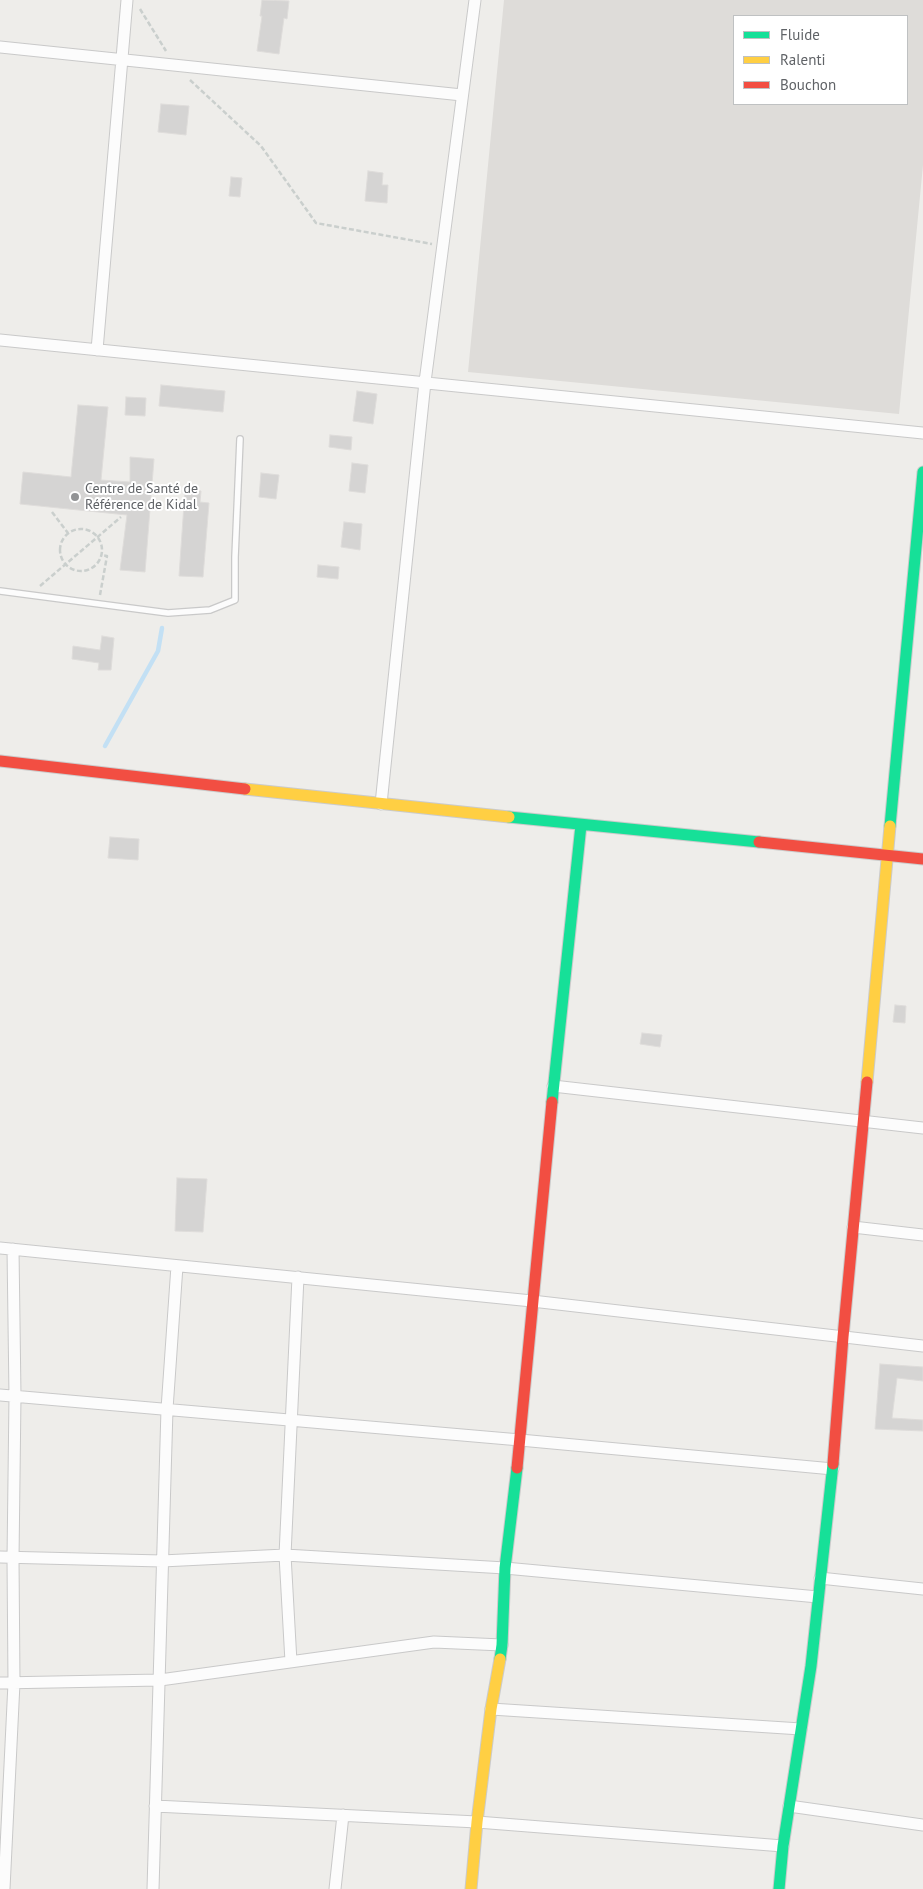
<!DOCTYPE html>
<html>
<head>
<meta charset="utf-8">
<style>
  body { margin:0 }
  #map { position:relative; width:923px; height:1889px; overflow:hidden; background:#eeedea; font-family:"PT Sans",sans-serif }
  canvas { display:block }
  .legend { position:absolute; left:733px; top:15px; width:175px; height:90px; box-sizing:border-box; background:#fff; border:1px solid #bfc1c2; margin:0; padding:6px 9px; list-style:none; font-size:15px; color:#606367 }
  .legend li { display:flex; align-items:center; gap:10px; height:25px }
  .legend b { width:25px; border:1px solid #bfc1c2 }
</style>
</head>
<body>
<div id="map">
<canvas width="923" height="1889"></canvas>
<ul class="legend">
<li><b style="height:6px;background:#16e098"></b>Fluide</li>
<li><b style="height:6px;background:#ffcf43"></b>Ralenti</li>
<li><b style="height:6px;background:#f24e42"></b>Bouchon</li>
</ul>
</div>
<script>
const c = document.querySelector('canvas').getContext('2d');
c.lineJoin = 'round';
function paint(path, color) { c.fillStyle = color; c.fill(path, 'evenodd'); }
const poly = rows => new Path2D(rows.map(r => 'M' + r).join(''));
function stroke(path, color, width, dash) { c.strokeStyle = color; c.lineWidth = width; c.lineCap = dash ? 'butt' : 'round'; c.setLineDash(dash || []); c.stroke(path); }
function label(font, color, halo, rows, align = 'center') {
  c.font = font + ' "PT Sans",sans-serif'; c.lineWidth = 4; c.setLineDash([]); c.textBaseline = 'middle'; c.strokeStyle = halo; c.fillStyle = color; for (const [text, x, y, turn = 0] of rows) {
    c.save(); c.translate(x, y); c.rotate((+turn || 0) * Math.PI / 180); c.textAlign = isNaN(turn) ? turn : align; if (halo) c.strokeText(text, 0, 0); c.fillText(text, 0, 0); c.restore();
  }
}
paint(poly([
  [504,0,923,0,923,165,899,414,468,372],
  [734,16,907,16,907,104,734,104]
]), '#dedcd9');
stroke(poly([
  [105,746,158,651,162,628]
]), '#c3e0f4', 4.5);
const building = poly([
  [262,0,289,1,287,19,284,18,279,54,257,51,262,16,260,16,262,0],
  [161,104,189,106,186,135,158,132,161,104],
  [368,171,383,173,382,185,388,185,387,203,365,201,368,171],
  [231,177,242,178,240,197,229,196,231,177],
  [161,385,225,391,223,412,159,406,161,385],
  [357,391,377,394,373,424,353,421,357,391],
  [126,397,146,398,145,416,125,415,126,397],
  [78,405,108,407,101,480,130,482,130,457,154,459,145,572,120,570,127,515,20,504,23,472,71,477,78,405],
  [330,435,352,437,351,450,329,447,330,435],
  [352,463,368,465,365,493,349,491,352,463],
  [261,473,279,475,276,499,259,497,261,473],
  [185,490,201,491,200,502,209,503,203,577,179,576,185,490],
  [344,522,362,524,360,550,341,547,344,522],
  [318,565,339,567,338,579,317,577,318,565],
  [102,636,114,638,111,670,98,670,99,663,72,659,73,646,100,650,102,636],
  [110,837,139,839,138,860,108,858,110,837],
  [895,1005,906,1006,905,1023,893,1022,895,1005],
  [642,1033,662,1035,660,1047,640,1044,642,1033],
  [177,1178,207,1179,203,1232,175,1231,177,1178],
  [880,1364,923,1367,923,1381,897,1378,892,1418,923,1420,923,1431,875,1429,880,1364]
]);
paint(building, '#d5d4d3');
stroke(building, '#dedcda', 1);
const lane = poly([
  [0,591,168,613,210,610,235,600,235,557,240,439]
]);
const street = poly([
  [0,47,462,95],
  [0,340,923,433],
  [97,350,127,0],
  [381,804,425,382,475,0],
  [553,1086,923,1128],
  [853,1227,923,1235],
  [0,1248,532,1301,923,1346],
  [0,1395,520,1440,833,1469],
  [0,1557,162,1561,285,1555,505,1568,818,1597],
  [820,1578,923,1589],
  [291,1662,285,1555,298,1277],
  [0,1683,160,1680,434,1642,502,1645],
  [491,1709,801,1729],
  [155,1806,477,1822,783,1846],
  [789,1806,923,1825],
  [4,1889,14,1683,13,1559,15,1396,13,1249],
  [153,1889,167,1409,177,1266],
  [335,1889,343,1815]
]);
const fast = poly([
  [509,817,759,842],
  [890,826,923,472],
  [552,1102,581,825],
  [500,1659,502,1645,505,1568,517,1468],
  [779,1889,783,1846,811,1666,833,1464]
]);
const slow = poly([
  [245,789,509,817],
  [867,1082,890,826],
  [471,1889,477,1822,491,1709,500,1659]
]);
const jam = poly([
  [0,761,245,789],
  [759,842,923,859],
  [833,1464,843,1337,867,1082],
  [517,1468,552,1102]
]);
stroke(lane, '#c9c9c9', 8);
stroke(street, '#c9c9c9', 13);
stroke(fast, '#cbcbcb', 13);
stroke(slow, '#cbcbcb', 13);
stroke(jam, '#cbcbcb', 13);
stroke(poly([
  [140,9,166,51],
  [190,80,261,146,316,223,432,244],
  [52,512,68,533],
  '60 550a21 21 0 1 1 42 0a21 21 0 1 1-42 0Z',
  [40,586,121,517],
  [100,595,107,556,101,555]
]), '#cacfcd', 2.5, [5, 2.5]);
stroke(lane, '#fcfcfc', 5.5);
stroke(street, '#fcfcfc', 11);
stroke(fast, '#16e098', 11);
stroke(slow, '#ffcf43', 11);
stroke(jam, '#f24e42', 11);
for (const [x, y, r, color] of [
  [75,497,5,"#929395"]
]) { const dot = new Path2D(); dot.arc(x, y, r, 0, 2 * Math.PI); c.fillStyle = color; c.fill(dot); stroke(dot, '#fff', 2); }
label('14px', '#606367', '#fff', [
  ["Centre de Santé de",85,489],
  ["Référence de Kidal",85,505]
], 'left');
</script>
</body>
</html>
